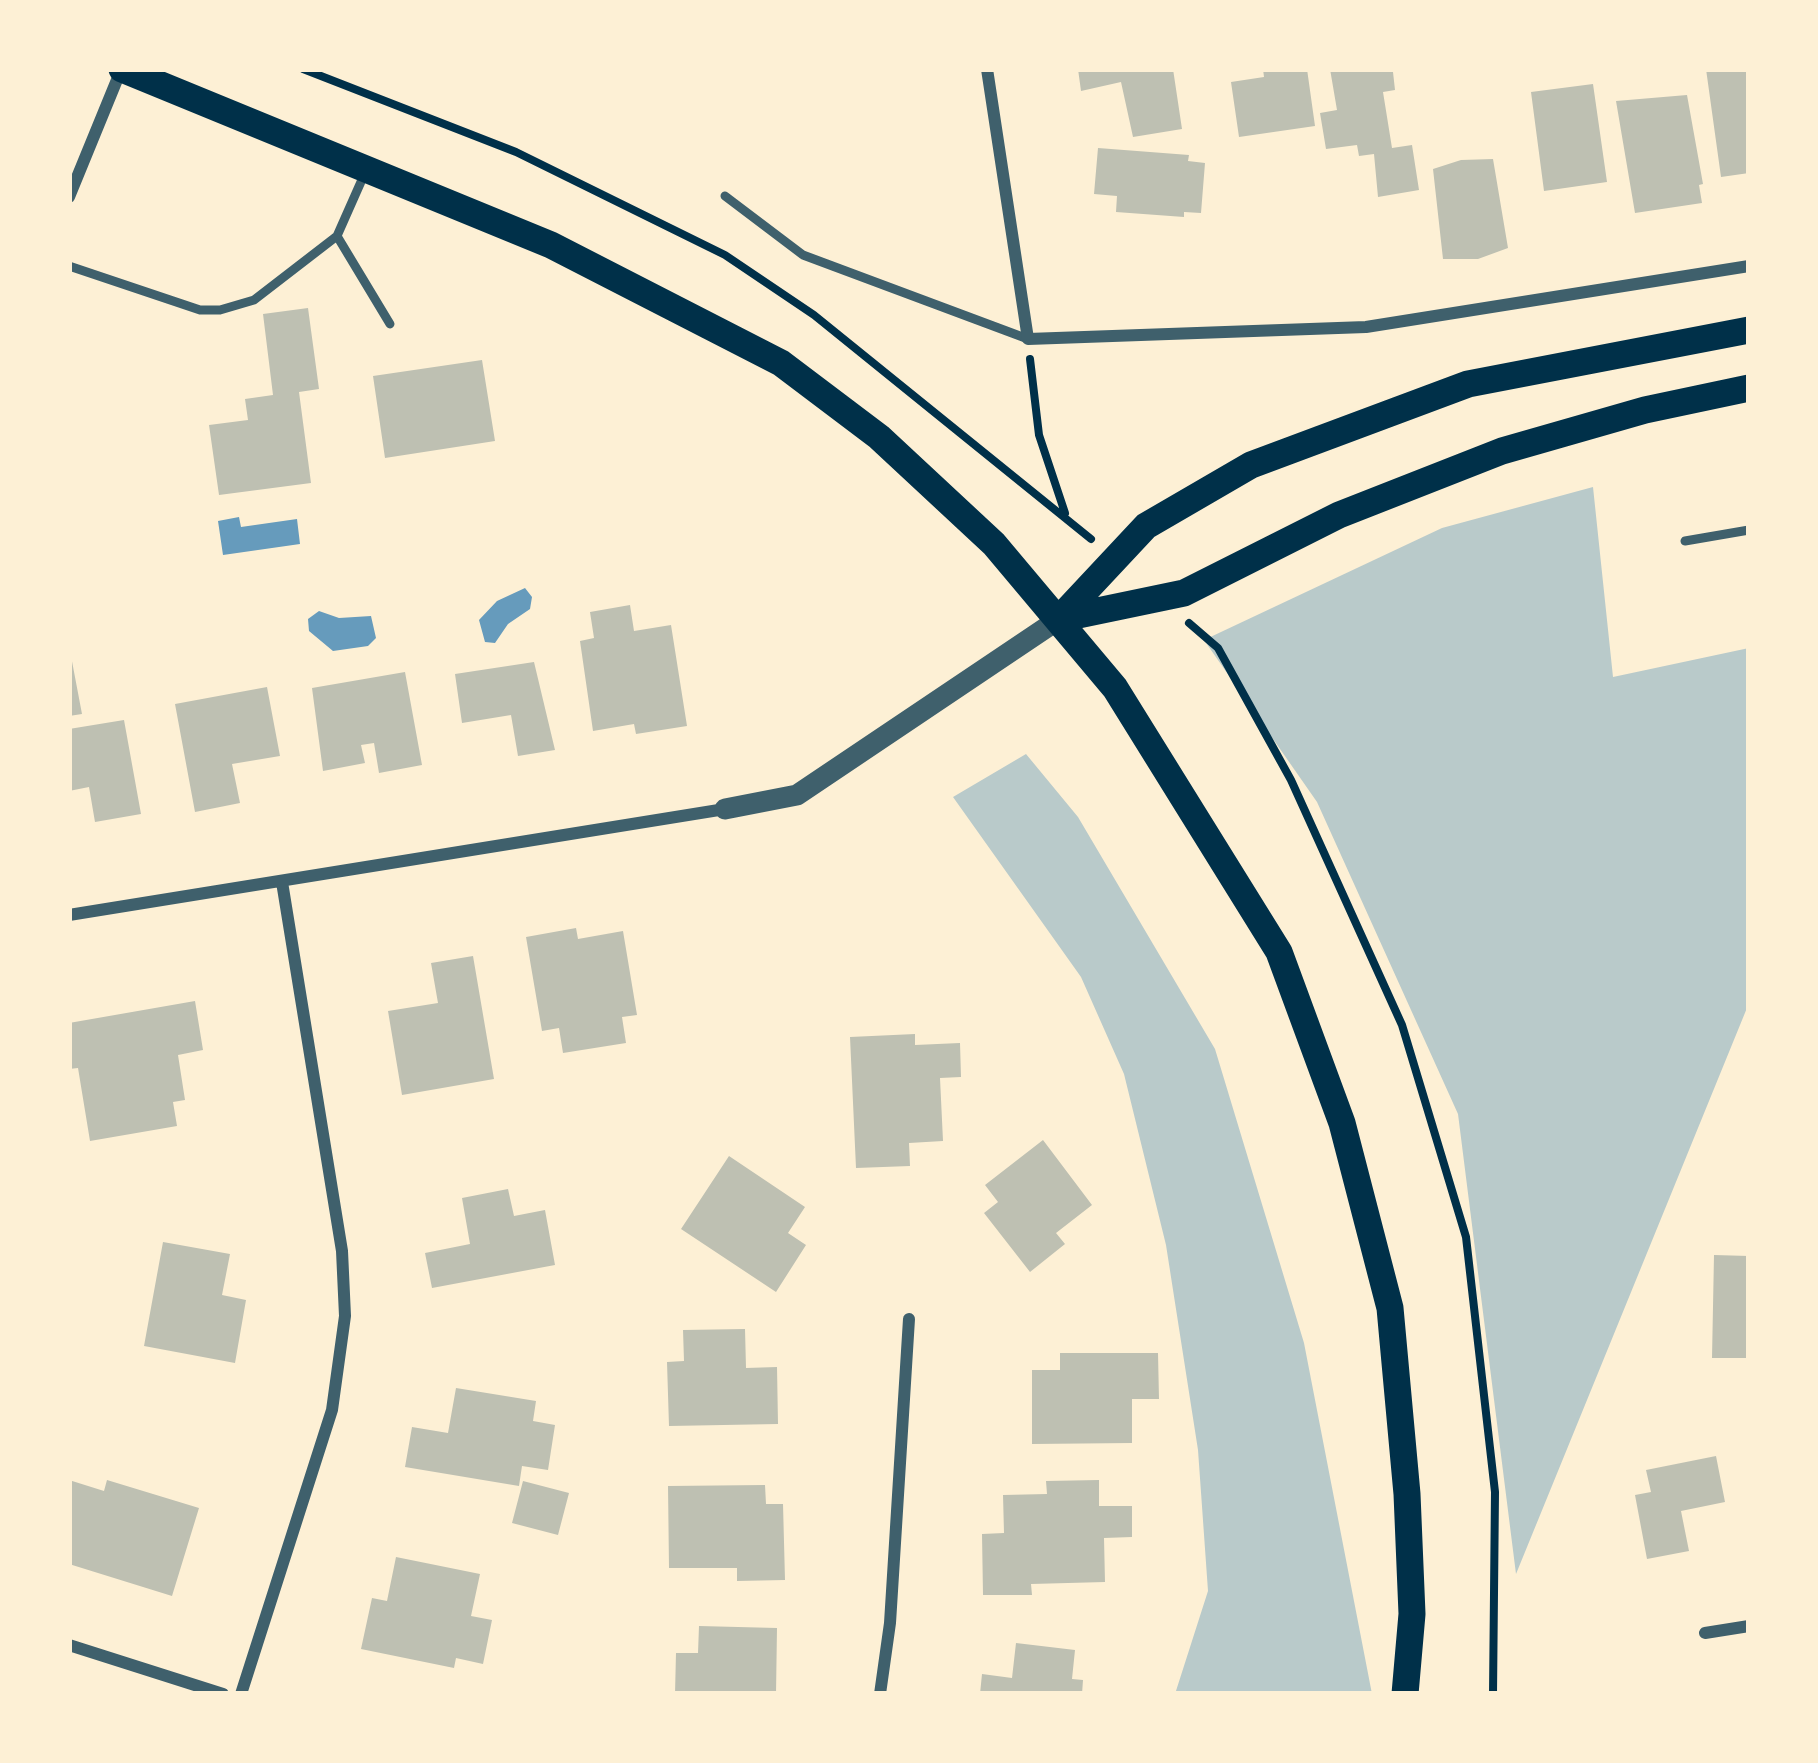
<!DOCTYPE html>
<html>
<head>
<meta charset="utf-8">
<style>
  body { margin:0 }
  #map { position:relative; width:1818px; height:1763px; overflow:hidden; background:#fdf0d5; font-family:"Exo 2",sans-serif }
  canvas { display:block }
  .frame { position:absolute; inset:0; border:72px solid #fdf0d5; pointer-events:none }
</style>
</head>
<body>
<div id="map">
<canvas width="1818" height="1763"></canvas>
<div class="frame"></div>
</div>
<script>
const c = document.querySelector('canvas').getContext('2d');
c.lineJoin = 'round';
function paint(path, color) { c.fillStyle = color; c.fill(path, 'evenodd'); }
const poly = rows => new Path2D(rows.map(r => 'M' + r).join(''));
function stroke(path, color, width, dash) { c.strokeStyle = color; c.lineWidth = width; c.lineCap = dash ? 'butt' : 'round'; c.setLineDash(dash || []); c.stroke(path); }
paint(poly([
  [1593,487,1613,677,1749,648,1749,1003,1516,1574,1458,1114,1317,802,1204,640,1442,528],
  [1026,754,1078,817,1215,1049,1304,1343,1372,1694,1175,1694,1208,1591,1198,1450,1166,1245,1124,1074,1081,977,953,797]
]), '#b9caca');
paint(poly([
  [239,517,241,527,297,519,300,544,223,555,218,521],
  [525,588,532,597,530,609,508,624,495,643,485,642,479,620,497,601],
  [319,611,339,618,371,616,376,638,368,646,333,651,309,631,308,619]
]), '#669bbc');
paint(poly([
  [1078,69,1173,69,1182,129,1133,137,1121,82,1081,91],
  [1263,69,1307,69,1315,126,1239,137,1231,82,1264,77],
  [1330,69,1393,72,1395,90,1383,92,1392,148,1412,145,1419,190,1378,197,1374,154,1359,156,1357,145,1326,149,1320,113,1337,110],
  [1706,69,1749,69,1749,173,1721,177],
  [1593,84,1607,182,1544,191,1531,92],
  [1687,95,1703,184,1699,185,1702,203,1635,213,1616,101],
  [1098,148,1189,155,1188,161,1205,163,1201,213,1184,212,1184,217,1116,212,1117,196,1094,194],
  [1493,159,1508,248,1478,259,1443,259,1433,169,1461,160],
  [308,308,319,389,299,392,311,483,219,495,209,425,248,420,245,399,273,395,263,314],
  [482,360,495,441,385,458,373,376],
  [630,605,634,631,671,625,687,726,636,734,634,724,593,731,580,641,594,638,590,612],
  [71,656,82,714,69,716,69,657],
  [534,662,555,750,518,756,511,715,462,723,455,674],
  [405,672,422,765,379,773,374,743,361,745,365,763,323,771,312,688],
  [267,687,280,756,232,764,240,803,195,812,175,704],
  [124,720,141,814,95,822,89,787,69,791,69,729],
  [576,928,578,939,623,931,637,1015,622,1017,626,1043,563,1053,559,1028,542,1031,526,937],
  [473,956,494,1079,402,1095,388,1011,438,1003,431,963],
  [195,1001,203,1050,178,1055,185,1100,173,1102,177,1126,90,1141,78,1068,69,1069,69,1023],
  [915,1034,915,1045,960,1043,961,1077,940,1078,943,1141,909,1143,910,1166,856,1168,850,1037],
  [1043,1140,1092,1205,1056,1233,1065,1244,1030,1272,984,1213,998,1202,985,1185],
  [729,1156,805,1207,788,1233,806,1245,776,1292,681,1229],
  [508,1189,514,1216,545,1210,555,1265,432,1288,425,1253,470,1244,462,1198],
  [163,1242,230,1254,222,1295,246,1300,235,1363,144,1346],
  [1714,1255,1749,1256,1749,1358,1712,1358],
  [745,1329,746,1368,777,1367,778,1424,669,1426,667,1362,684,1361,683,1330],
  [1060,1353,1158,1353,1159,1399,1132,1399,1132,1443,1032,1444,1032,1370,1060,1370],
  [456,1388,536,1401,533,1421,555,1425,548,1470,522,1466,519,1486,405,1467,412,1427,448,1433],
  [1716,1456,1725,1502,1681,1511,1689,1551,1647,1559,1635,1495,1651,1492,1646,1470],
  [69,1480,104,1491,107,1480,199,1508,172,1596,69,1564],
  [1099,1480,1099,1506,1132,1506,1132,1537,1104,1538,1105,1582,1031,1584,1032,1595,983,1595,982,1534,1004,1533,1003,1495,1047,1494,1046,1481],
  [523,1481,569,1493,558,1535,512,1523],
  [765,1485,766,1504,783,1504,785,1580,737,1581,737,1568,669,1568,668,1486],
  [396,1557,480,1574,471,1616,492,1620,483,1664,456,1658,454,1668,361,1649,372,1598,387,1601],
  [699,1626,777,1628,776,1694,675,1694,676,1653,698,1653],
  [1016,1643,1075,1650,1072,1679,1083,1680,1082,1694,980,1694,982,1674,1012,1678]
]), '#bec0b2');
stroke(poly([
  [303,69,516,152,725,255,814,315,1091,539],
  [1030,359,1039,435,1065,513],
  [1189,623,1218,648,1291,780,1402,1025,1466,1237,1495,1492,1493,1694]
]), '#003049', 8);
stroke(poly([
  [725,196,803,255,1028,339],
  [337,236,364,175],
  [69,266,200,310,220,310,254,300,337,236,390,324],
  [1685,541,1749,530]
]), '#3f606c', 9);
stroke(poly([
  [987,69,1028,339,1366,327,1749,266],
  [69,197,121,70],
  [69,915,725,809],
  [1705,1633,1749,1626],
  [69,1645,223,1694],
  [241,1694,332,1410,345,1316,342,1251,282,882],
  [880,1694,890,1623,909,1319]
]), '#3f606c', 12);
stroke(poly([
  [725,809,797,795,1059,619]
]), '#3f606c', 21);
stroke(poly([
  [122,69,551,245,781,363,879,437,994,544,1115,688,1279,952,1342,1123,1390,1308,1407,1494,1412,1614,1405,1694],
  [1059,619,1146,526,1251,465,1468,384,1749,330],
  [1059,619,1184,593,1339,515,1502,451,1645,410,1749,388]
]), '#003049', 27);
</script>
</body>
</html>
